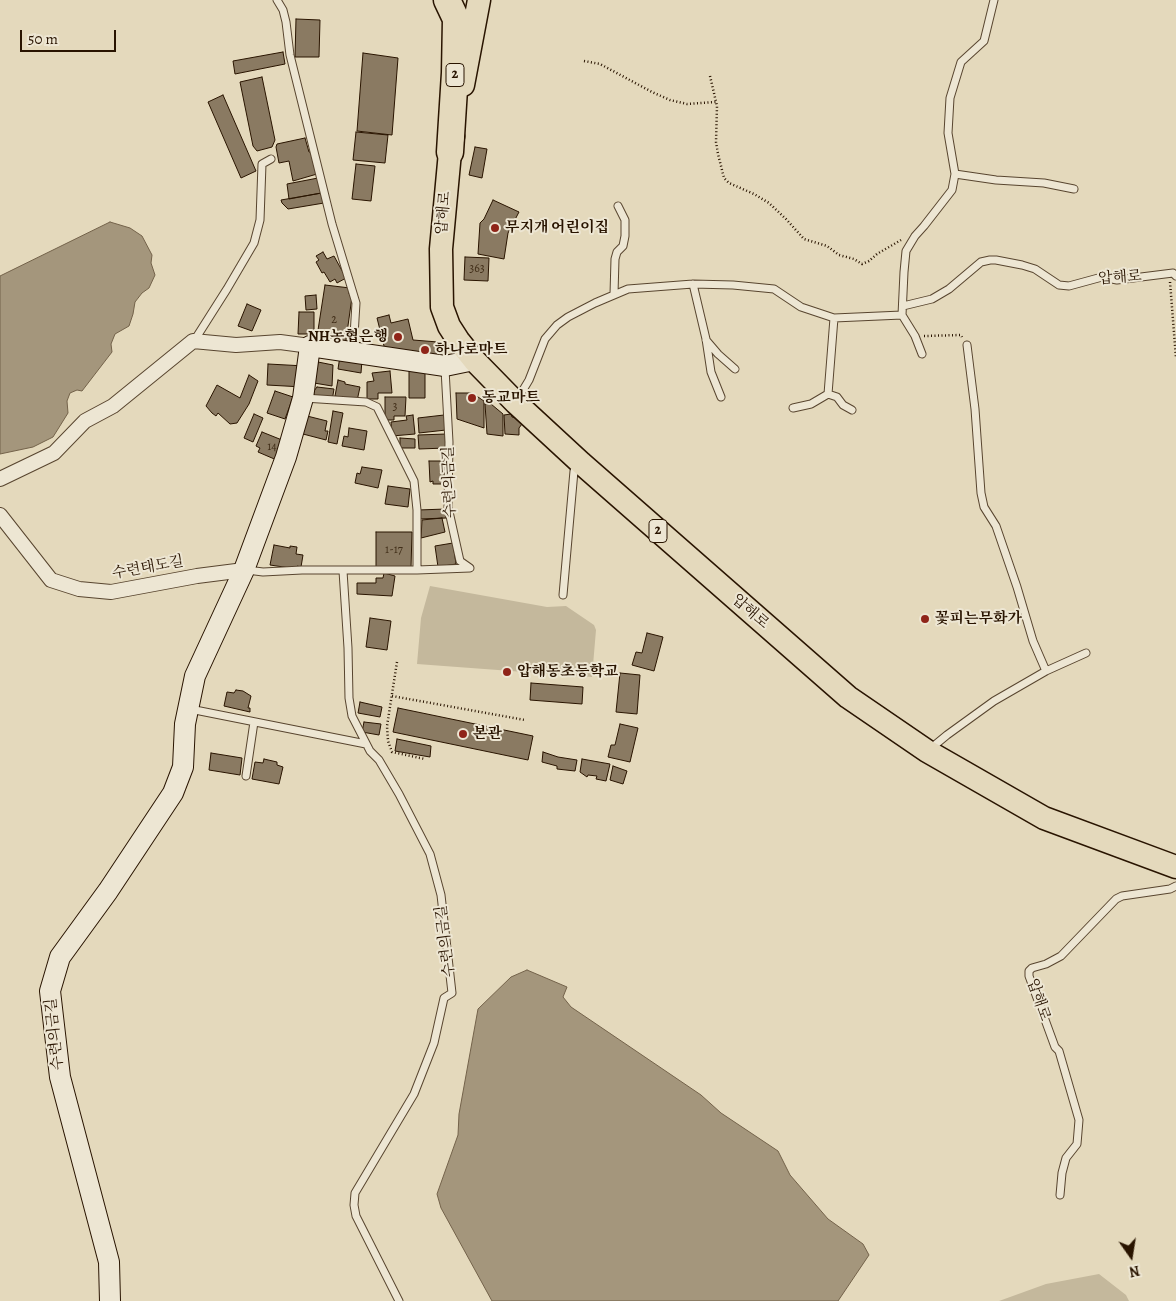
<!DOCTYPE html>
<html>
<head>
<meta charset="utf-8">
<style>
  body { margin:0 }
  #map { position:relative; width:1176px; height:1301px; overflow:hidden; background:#e4d9bc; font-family:Alegreya,serif }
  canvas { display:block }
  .north { position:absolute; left:1106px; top:1231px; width:50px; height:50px; -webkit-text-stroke:4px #ede6d3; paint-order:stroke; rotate:167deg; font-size:14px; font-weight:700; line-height:20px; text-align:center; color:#291400 }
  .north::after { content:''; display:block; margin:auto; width:18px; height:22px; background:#291400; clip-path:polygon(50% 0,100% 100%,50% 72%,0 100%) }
  .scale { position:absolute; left:20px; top:30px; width:96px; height:22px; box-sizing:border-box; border:2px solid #291400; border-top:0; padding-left:6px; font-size:15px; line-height:18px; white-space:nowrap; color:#291400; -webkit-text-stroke:4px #ede6d3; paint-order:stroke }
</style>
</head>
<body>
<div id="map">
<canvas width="1176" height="1301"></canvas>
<div class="north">N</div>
<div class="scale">50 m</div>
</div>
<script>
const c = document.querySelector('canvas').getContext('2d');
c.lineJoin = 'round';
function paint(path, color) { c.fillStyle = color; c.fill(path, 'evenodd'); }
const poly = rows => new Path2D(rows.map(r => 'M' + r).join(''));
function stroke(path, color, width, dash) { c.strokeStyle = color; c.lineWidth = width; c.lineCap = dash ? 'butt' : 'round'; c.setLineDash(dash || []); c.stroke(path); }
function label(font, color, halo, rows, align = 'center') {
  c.font = font + ' Alegreya,"Noto Serif KR",serif'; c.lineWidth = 4; c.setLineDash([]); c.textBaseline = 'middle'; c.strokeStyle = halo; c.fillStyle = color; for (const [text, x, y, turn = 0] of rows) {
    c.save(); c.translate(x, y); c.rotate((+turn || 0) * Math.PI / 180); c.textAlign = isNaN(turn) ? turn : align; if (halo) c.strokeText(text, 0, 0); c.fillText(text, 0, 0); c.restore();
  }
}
paint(poly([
  [430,586,547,607,566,606,594,625,596,630,592,677,417,664,421,618],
  [1099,1274,1126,1295,1129,1301,999,1301,1046,1284]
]), '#c4b89c');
const water = poly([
  [110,222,130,228,142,236,152,255,151,263,155,275,149,288,142,293,135,302,133,314,129,326,115,334,111,344,112,352,82,391,77,390,70,393,67,401,68,413,53,437,33,447,0,454,0,276,110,222],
  [527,970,567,987,563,997,571,1007,701,1095,721,1113,778,1151,790,1175,828,1219,863,1244,869,1255,838,1301,492,1301,441,1208,437,1194,458,1135,459,1114,478,1009,511,977,527,970]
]);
paint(water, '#a4967c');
stroke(water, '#73624a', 1);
const building = poly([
  [296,19,320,20,319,57,295,57,296,19],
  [283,52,285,64,235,74,233,61,283,52],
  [363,53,398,58,392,135,357,131,363,53],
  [262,77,275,140,272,147,257,151,253,146,240,82,262,77],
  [223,95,256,171,241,178,208,102,223,95],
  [356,132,388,135,385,163,353,160,356,132],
  [305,138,309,152,312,152,317,174,293,181,289,161,279,163,276,147,277,144,305,138],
  [475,147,487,149,482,178,469,175,475,147],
  [356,164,375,166,371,201,352,199,356,164],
  [318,178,321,193,289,199,287,184,318,178],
  [322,193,324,203,288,209,282,203,281,200,322,193],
  [493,200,519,212,508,233,504,259,478,254,480,223,484,219,493,200],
  [323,252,327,259,334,256,346,278,337,283,335,279,330,282,324,272,322,273,316,262,319,260,316,256,323,252],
  [465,257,489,258,488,281,464,280,465,257],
  [325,285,350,288,349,294,352,297,345,347,316,343,325,285],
  [316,295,317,309,306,310,305,296,316,295],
  [247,304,261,310,252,331,238,326,247,304],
  [299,312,314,312,314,334,298,334,299,312],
  [389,315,391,323,408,319,413,340,438,342,436,361,410,357,411,351,386,354,377,318,389,315],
  [340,356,362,360,361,373,338,369,340,356],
  [318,362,333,365,332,386,314,383,318,362],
  [268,364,305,366,303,387,267,385,268,364],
  [409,369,425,369,425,398,409,398,409,369],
  [390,371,392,393,378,393,378,399,367,399,367,382,374,381,372,373,390,371],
  [249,375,258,381,249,404,237,423,230,424,218,413,216,416,212,413,206,406,217,385,240,398,249,375],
  [338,380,345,382,345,384,360,387,357,401,335,396,338,380],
  [317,387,334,389,332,401,311,395,317,387],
  [275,391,293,397,285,419,267,413,275,391],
  [456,393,472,393,484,401,484,428,457,419,456,393],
  [385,397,406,397,405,416,394,416,394,420,385,420,385,397],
  [485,404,491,404,503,414,503,436,487,434,485,404],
  [333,411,343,413,337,444,328,442,333,411],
  [254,414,263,418,253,442,244,438,254,414],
  [511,414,512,417,520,419,522,424,519,428,519,435,505,434,504,415,511,414],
  [413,415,415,434,392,436,391,422,407,420,406,416,413,415],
  [444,415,446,430,419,433,418,418,444,415],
  [307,416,327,421,325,431,328,431,326,440,303,434,307,416],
  [349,428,367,431,364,450,342,446,344,436,348,437,349,428],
  [262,432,287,442,279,461,258,452,260,448,256,446,262,432],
  [446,434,446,448,419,449,418,435,446,434],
  [400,438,415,439,415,448,400,448,400,438],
  [429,461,446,461,446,484,433,484,433,481,430,482,429,461],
  [362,467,382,470,378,488,355,483,357,473,360,474,362,467],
  [388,486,410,489,408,507,385,504,388,486],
  [446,509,446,518,419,519,418,510,446,509],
  [442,518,445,532,421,538,422,520,442,518],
  [376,532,412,532,411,568,376,567,376,532],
  [453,543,456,564,438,567,435,546,453,543],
  [274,545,290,548,290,546,297,547,296,554,303,555,301,567,297,566,297,569,270,565,274,545],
  [384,573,395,576,392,596,357,594,357,583,376,583,376,578,383,578,384,573],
  [370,618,391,621,387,650,366,647,370,618],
  [647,633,663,637,654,671,632,665,636,652,642,653,647,633],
  [620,673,640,675,637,714,616,712,620,673],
  [531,683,583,687,582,704,530,700,531,683],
  [236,690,243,691,251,696,248,708,250,708,250,712,224,706,227,692,234,693,236,690],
  [360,702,382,707,380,717,358,713,360,702],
  [398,708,533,736,528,760,393,732,398,708],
  [364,722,381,724,379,735,362,732,364,722],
  [620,724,638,728,630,762,608,757,611,745,615,745,620,724],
  [397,739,431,746,430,757,395,751,397,739],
  [543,752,558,757,577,760,575,771,557,769,557,766,542,762,543,752],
  [211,753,242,758,240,775,209,770,211,753],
  [264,759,277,762,277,765,283,767,279,784,252,779,255,762,263,763,264,759],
  [582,759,610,764,606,781,596,779,597,776,588,775,587,777,580,772,582,759],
  [613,766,627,771,623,784,610,780,613,766]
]);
paint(building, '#8a7a62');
stroke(building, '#291400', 1);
const lane = poly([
  [277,0,283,10,286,22,290,55,332,224,356,303,353,352],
  [955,174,996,180,1044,183,1074,189],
  [693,284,706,339,711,372,721,397],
  [614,294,615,259,617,252,623,246,625,236,625,220,618,206],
  [903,306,932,299,949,289,981,262,990,260,996,260,1022,265,1035,269,1059,285,1069,286,1102,277,1117,280,1173,273,1176,276],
  [706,340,718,354,735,369],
  [194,341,227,289,254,243,260,220,262,164,271,159],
  [967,345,975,409,981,493,984,507,996,526,1017,587,1033,641,1046,671],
  [922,354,915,336,902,315,904,272,906,251,915,236,924,226,952,190,955,174,948,133,950,98,961,62,984,41,994,0],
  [828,394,837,397,843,405,852,410],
  [304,398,366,402,377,407,414,481,417,510,417,570],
  [517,400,529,380,545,339,557,325,568,317,595,303,628,289,693,284,733,285,774,289,801,307,834,318,902,315],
  [793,408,811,404,828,394,834,318],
  [247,570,263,572,302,570,417,570,470,568,460,561,448,507,449,442,445,369],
  [343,571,348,648,349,698,352,716,370,751,379,760,399,794,430,854,441,895,452,993,444,998,434,1043,414,1094,355,1193,354,1205,356,1216,399,1301],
  [563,595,574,471,579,465],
  [190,709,366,744],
  [930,749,947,735,994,701,1046,671,1086,653],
  [246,776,254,722],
  [1060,1195,1062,1173,1066,1158,1077,1144,1079,1120,1059,1051,1055,1047,1029,976,1029,971,1032,968,1046,964,1061,956,1116,899,1122,896,1170,889,1176,886]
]);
const street = poly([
  [0,479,54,453,85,421,113,406,193,341,236,345,280,342,310,346],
  [0,515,51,580,79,589,111,592,197,576,244,570]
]);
const secondary = poly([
  [110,1301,109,1262,60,1077,50,991,60,957,108,891,173,793,183,767,185,724,195,676,244,570,286,457,303,398,310,346,445,366,474,360]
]);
const primary = poly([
  [463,85,479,0],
  [453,136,450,152,441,249,442,307,449,326,458,340,474,360,516,403,581,463,848,697,927,751,1044,818,1176,867]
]);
const highway = poly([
  [447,0,456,19,455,73,450,152]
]);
stroke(lane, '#58452f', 9);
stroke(street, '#58452f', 16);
stroke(secondary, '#291400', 22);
stroke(primary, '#291400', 25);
stroke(highway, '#291400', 29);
stroke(poly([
  [584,61,600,64,652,92,670,100,687,104,716,102],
  [710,76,717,106,716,142,718,154,724,178,729,183,754,194,769,203,786,219,804,239,827,246,839,255,854,259,862,264,869,261,877,254,901,240],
  [1170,282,1176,358],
  [924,336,961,335,962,337],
  [397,662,387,726,388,741,392,752,425,759],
  [392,696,525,720]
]), '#291400', 2.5, [1, 2.5]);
stroke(lane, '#ede6d3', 7);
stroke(street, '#ede6d3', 14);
stroke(secondary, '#ede6d3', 20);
stroke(primary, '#e4d9bc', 22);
stroke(highway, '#e4d9bc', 26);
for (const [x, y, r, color] of [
  [495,228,5,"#8f2418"],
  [398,337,5,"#8f2418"],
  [425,350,5,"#8f2418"],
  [472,398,5,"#8f2418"],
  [925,619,5,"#8f2418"],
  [507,672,5,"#8f2418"],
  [463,734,5,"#8f2418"]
]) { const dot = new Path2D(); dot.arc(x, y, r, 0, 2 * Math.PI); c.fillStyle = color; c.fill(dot); stroke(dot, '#ede6d3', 2); }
label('12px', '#412e18', null, [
  ["363",477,269],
  ["2",334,320],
  ["3",395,407],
  ["14",272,447],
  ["1-17",394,550]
]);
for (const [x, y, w] of [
  [455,75,18],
  [658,531,18]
]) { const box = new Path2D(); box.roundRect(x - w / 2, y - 11.5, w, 23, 4); c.fillStyle = '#ede6d3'; c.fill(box); stroke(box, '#291400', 1); }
label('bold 14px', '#291400', null, [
  ["2",455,75],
  ["2",658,531]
]);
label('15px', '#291400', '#ede6d3', [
  ["압해로",444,213,-85],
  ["압해로",1120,278,-4],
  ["수련의금길",450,482,-92],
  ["수련태도길",148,568,-10],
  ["압해로",750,612,41],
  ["수련의금길",446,941,-97],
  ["압해로",1038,1000,71],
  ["수련의금길",55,1034,-96]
]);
label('bold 15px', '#291400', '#ede6d3', [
  ["무지개 어린이집",505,228],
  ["NH농협은행",388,337,"right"],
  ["하나로마트",435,350],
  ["동교마트",482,398],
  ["꽃피는무화가",935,619],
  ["압해동초등학교",517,672],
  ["본관",473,734]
], 'left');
</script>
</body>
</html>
